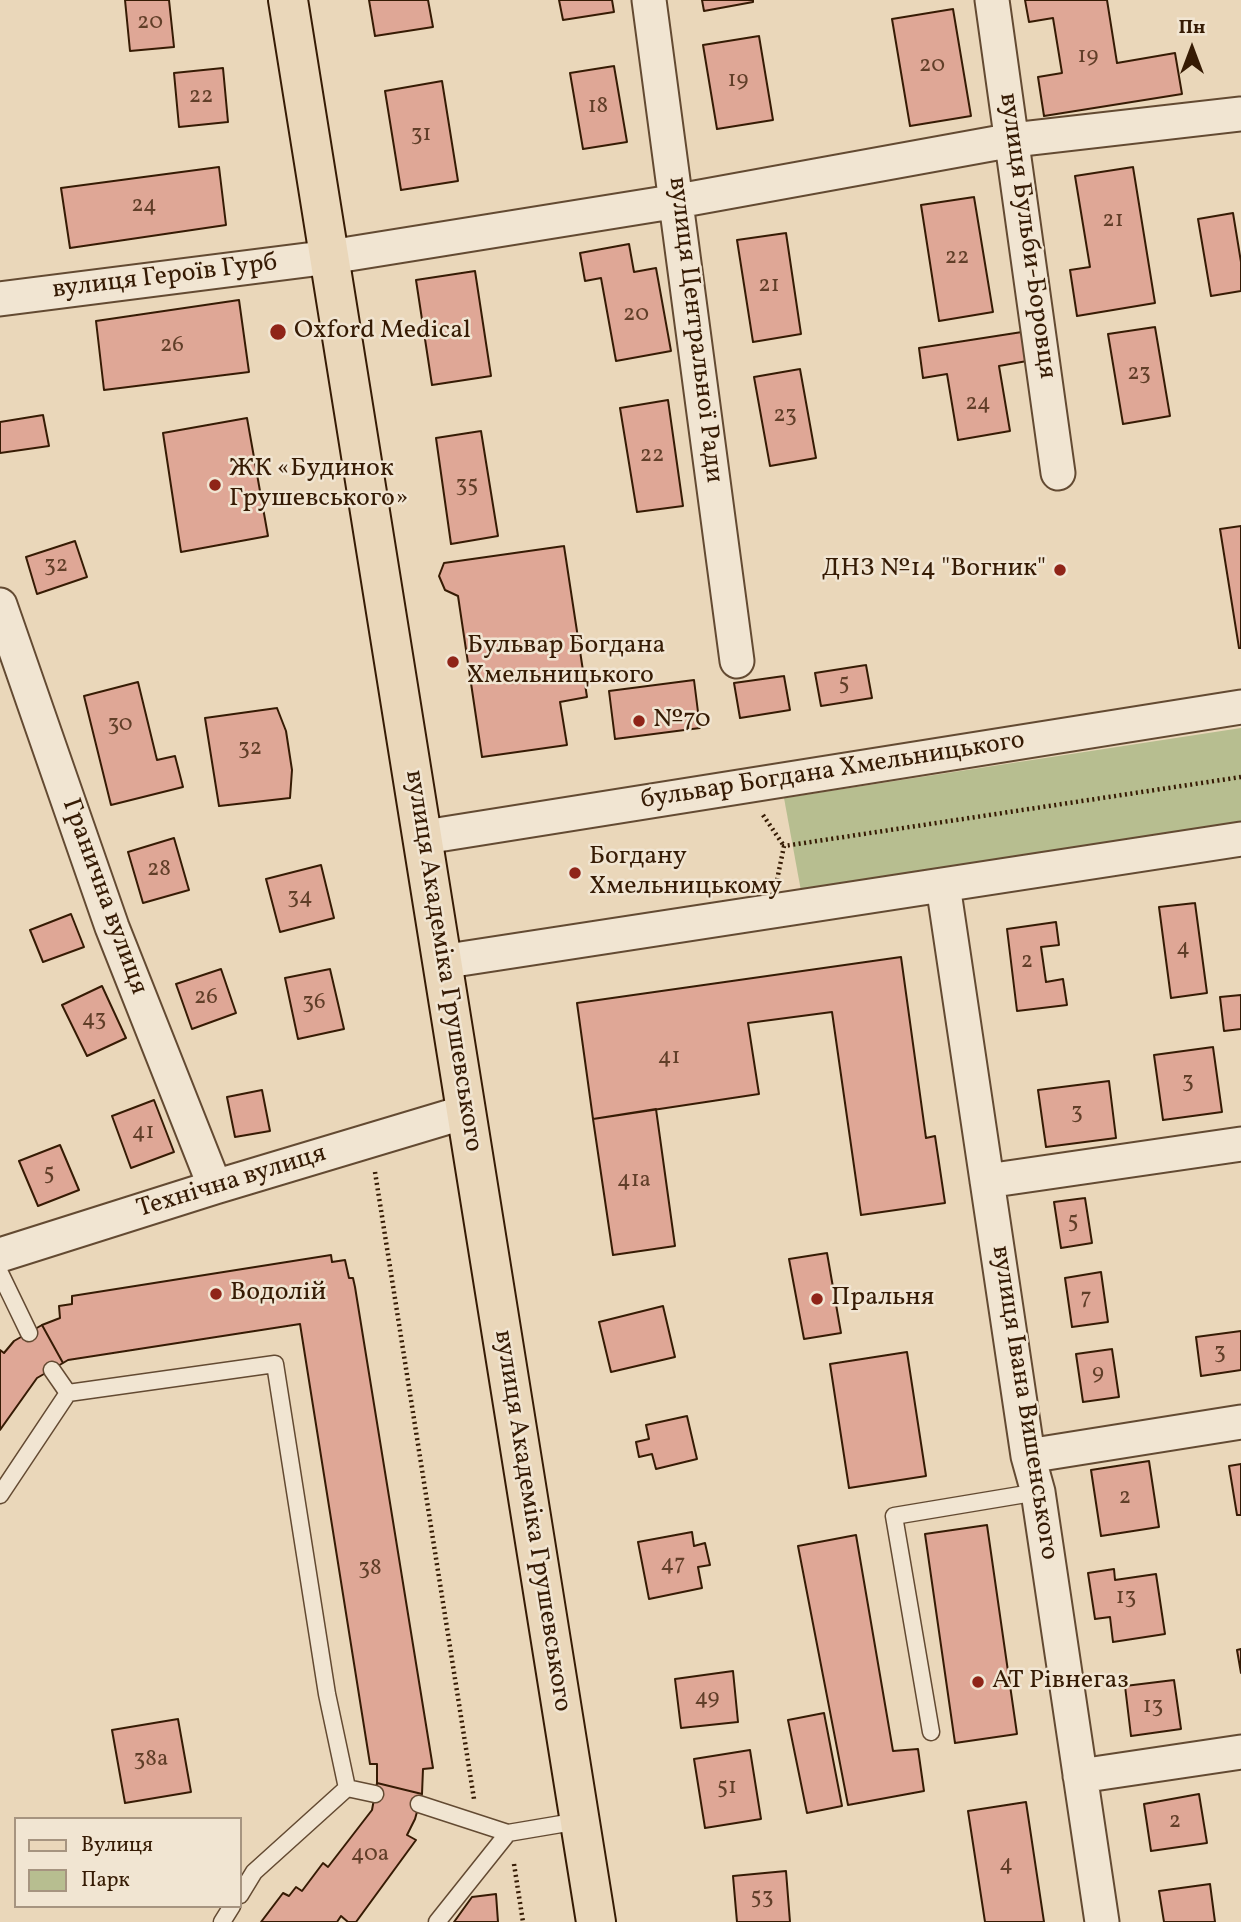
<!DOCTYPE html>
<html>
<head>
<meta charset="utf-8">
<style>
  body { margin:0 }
  #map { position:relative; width:1241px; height:1922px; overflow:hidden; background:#ead7ba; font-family:Vollkorn,serif }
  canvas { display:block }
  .legend { position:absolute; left:14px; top:1817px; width:228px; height:91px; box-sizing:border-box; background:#f1e5d2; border:2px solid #a69480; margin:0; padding:9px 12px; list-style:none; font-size:21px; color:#361b04 }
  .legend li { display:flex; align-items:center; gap:14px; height:35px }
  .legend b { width:35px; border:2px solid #a69480 }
  .north { position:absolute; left:1157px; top:14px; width:70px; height:70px; -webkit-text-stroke:5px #f1e5d2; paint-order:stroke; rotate:0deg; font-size:19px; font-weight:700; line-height:28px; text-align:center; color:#361b04 }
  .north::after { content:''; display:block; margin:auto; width:24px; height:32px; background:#361b04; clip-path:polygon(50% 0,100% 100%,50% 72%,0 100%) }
</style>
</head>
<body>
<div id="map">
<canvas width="1241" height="1922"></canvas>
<ul class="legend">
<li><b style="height:9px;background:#ead7ba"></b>Вулиця</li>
<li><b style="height:19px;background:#b7be90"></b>Парк</li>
</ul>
<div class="north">Пн</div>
</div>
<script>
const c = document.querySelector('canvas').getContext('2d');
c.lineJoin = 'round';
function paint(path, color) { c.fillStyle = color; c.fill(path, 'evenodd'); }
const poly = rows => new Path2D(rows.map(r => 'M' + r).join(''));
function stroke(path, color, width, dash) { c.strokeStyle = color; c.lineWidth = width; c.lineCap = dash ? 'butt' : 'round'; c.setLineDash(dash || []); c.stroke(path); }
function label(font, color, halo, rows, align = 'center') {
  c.font = font + ' Vollkorn,serif'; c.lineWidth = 5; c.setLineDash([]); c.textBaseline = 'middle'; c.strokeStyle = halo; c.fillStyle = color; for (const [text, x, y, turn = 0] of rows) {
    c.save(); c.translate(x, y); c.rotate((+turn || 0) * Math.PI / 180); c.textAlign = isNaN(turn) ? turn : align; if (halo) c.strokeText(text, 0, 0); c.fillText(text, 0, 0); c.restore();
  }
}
paint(poly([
  [1241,728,1241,822,801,891,784,798]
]), '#b7be90');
const building = poly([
  [125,0,169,0,174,47,130,51,125,0],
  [369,0,428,0,433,27,375,36,369,0],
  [559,0,612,0,614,12,563,20,559,0],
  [702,0,753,0,753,2,704,11,702,0],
  [1025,0,1107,0,1117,63,1175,53,1182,94,1044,116,1038,77,1062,73,1053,18,1029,22,1025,0],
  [953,9,971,116,910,126,892,19,953,9],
  [759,36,773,120,717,129,703,45,759,36],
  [614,66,627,142,583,149,570,73,614,66],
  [223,68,228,122,179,127,174,73,223,68],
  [442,81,458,181,401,190,385,91,442,81],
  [219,167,226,225,70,248,61,188,219,167],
  [1133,167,1155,303,1077,316,1070,270,1090,267,1075,176,1133,167],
  [974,197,993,312,939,321,921,205,974,197],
  [1233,213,1241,262,1241,291,1211,296,1198,219,1233,213],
  [786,233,801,334,753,342,737,240,786,233],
  [629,244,634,272,656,268,671,351,616,361,601,278,585,281,580,253,629,244],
  [475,271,491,376,432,385,416,280,475,271],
  [239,300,249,372,104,390,96,321,239,300],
  [1155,327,1170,416,1123,424,1108,334,1155,327],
  [1022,332,1027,361,999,366,1010,431,958,440,947,374,923,378,919,348,1022,332],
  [800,369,816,458,770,466,754,377,800,369],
  [668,400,683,506,637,512,620,408,668,400],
  [43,415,49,446,0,453,0,422,43,415],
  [247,418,268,536,181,552,163,433,247,418],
  [481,431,498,536,451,544,436,438,481,431],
  [1241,526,1241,648,1239,648,1220,529,1241,526],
  [75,541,87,577,37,594,26,557,75,541],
  [564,546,587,697,560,702,567,745,482,757,458,596,445,590,439,576,444,563,564,546],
  [866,665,872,698,821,706,815,673,866,665],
  [784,676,790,710,740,718,734,683,784,676],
  [694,680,700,728,615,739,609,691,694,680],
  [138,682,157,760,175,756,183,787,111,805,84,696,138,682],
  [277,708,286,731,292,770,290,798,219,806,205,718,277,708],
  [174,838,189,890,143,903,128,852,174,838],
  [321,865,334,918,280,932,266,879,321,865],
  [1195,903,1207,993,1171,998,1159,907,1195,903],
  [71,914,84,947,43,962,30,930,71,914],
  [1056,922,1059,945,1041,947,1046,982,1063,979,1067,1005,1017,1011,1007,929,1056,922],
  [901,957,926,1138,935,1136,945,1203,861,1215,832,1012,748,1023,759,1094,593,1119,577,1003,901,957],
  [221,969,236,1013,192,1029,176,984,221,969],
  [330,969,344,1029,298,1039,285,978,330,969],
  [102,986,126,1038,87,1056,62,1005,102,986],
  [1241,995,1241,1029,1224,1031,1220,997,1241,995],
  [1213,1047,1222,1112,1163,1120,1154,1055,1213,1047],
  [1109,1081,1116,1138,1046,1147,1038,1090,1109,1081],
  [262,1090,270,1131,235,1137,227,1097,262,1090],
  [154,1100,174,1152,131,1168,112,1116,154,1100],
  [656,1109,675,1246,613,1255,593,1119,656,1109],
  [60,1145,79,1190,38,1206,19,1161,60,1145],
  [1085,1198,1092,1243,1061,1248,1054,1202,1085,1198],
  [827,1253,841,1333,804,1339,789,1259,827,1253],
  [331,1255,332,1262,345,1260,349,1278,353,1278,355,1287,433,1768,423,1769,422,1794,377,1783,377,1764,370,1764,300,1324,68,1360,63,1363,42,1325,60,1318,59,1306,72,1304,72,1296,331,1255],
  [1101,1272,1108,1322,1072,1327,1065,1278,1101,1272],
  [663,1306,675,1357,611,1372,599,1322,663,1306],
  [42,1325,63,1363,37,1378,0,1430,0,1350,4,1353,14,1341,42,1325],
  [1241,1331,1241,1370,1201,1376,1196,1337,1241,1331],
  [1112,1349,1119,1397,1083,1402,1076,1354,1112,1349],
  [907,1352,926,1476,849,1488,830,1364,907,1352],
  [687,1416,697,1459,656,1469,652,1454,639,1457,636,1442,649,1439,646,1425,687,1416],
  [1149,1461,1159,1527,1101,1536,1091,1470,1149,1461],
  [1241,1464,1241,1515,1237,1515,1229,1466,1241,1464],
  [987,1525,1017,1734,955,1743,925,1534,987,1525],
  [692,1532,694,1546,705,1543,710,1565,698,1567,702,1588,649,1599,638,1542,692,1532],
  [856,1535,893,1751,918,1749,924,1791,848,1805,798,1546,856,1535],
  [1114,1569,1115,1580,1156,1574,1165,1634,1113,1642,1110,1617,1095,1619,1088,1573,1114,1569],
  [1241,1649,1241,1673,1237,1650,1241,1649],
  [733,1671,738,1722,681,1728,675,1679,733,1671],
  [1174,1680,1181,1729,1131,1736,1125,1686,1174,1680],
  [824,1713,842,1806,807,1813,788,1720,824,1713],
  [178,1719,191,1792,125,1803,112,1730,178,1719],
  [750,1750,761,1819,705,1828,694,1759,750,1750],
  [377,1783,422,1794,415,1819,407,1835,416,1840,356,1922,348,1922,341,1916,337,1922,261,1922,283,1893,289,1896,296,1887,302,1891,323,1863,328,1867,372,1810,377,1783],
  [1199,1794,1207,1843,1151,1851,1144,1804,1199,1794],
  [1026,1802,1044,1922,985,1922,968,1811,1026,1802],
  [786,1871,790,1922,737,1922,733,1876,786,1871],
  [1210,1884,1215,1922,1164,1922,1159,1891,1210,1884],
  [496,1894,498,1922,454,1922,472,1897,496,1894]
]);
paint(building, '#dfa796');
stroke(building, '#361b04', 2);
const service = poly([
  [0,1273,29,1333],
  [52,1370,68,1393],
  [0,1495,68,1393,275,1364,327,1694,347,1788],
  [931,1732,894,1516,1038,1492],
  [419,1804,508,1833],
  [240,1895,254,1872,347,1788,375,1794],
  [222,1922,232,1906],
  [437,1922,508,1833,579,1821]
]);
const minor = poly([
  [649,0,737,661],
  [992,0,1058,473],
  [0,299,330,257,678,201,1013,140,1241,114],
  [0,605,112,927,215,1187],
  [425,837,1241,707],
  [943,885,1028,1456,1038,1492,1102,1922],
  [441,962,1241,839],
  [987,1181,1241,1144],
  [0,1255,215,1187,465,1112],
  [1028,1456,1241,1422],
  [1080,1776,1241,1752]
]);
const primary = poly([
  [288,0,596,1922]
]);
stroke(service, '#634a32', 19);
stroke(minor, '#634a32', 37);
stroke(primary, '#361b04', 42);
stroke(poly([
  [763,815,784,846],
  [777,880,784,846,1241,777],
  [375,1172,474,1799],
  [514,1864,523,1922]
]), '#361b04', 4.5, [2, 3.5]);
stroke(service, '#f1e5d2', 16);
stroke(minor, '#f1e5d2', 33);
stroke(primary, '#ead7ba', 38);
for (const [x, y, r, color] of [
  [278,332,9,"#8f2418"],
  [215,485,7,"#8f2418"],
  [1060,570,7,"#8f2418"],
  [453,662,7,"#8f2418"],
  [639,721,7,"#8f2418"],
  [575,873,7,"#8f2418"],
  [216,1294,7,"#8f2418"],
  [817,1299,7,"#8f2418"],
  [978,1682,7,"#8f2418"]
]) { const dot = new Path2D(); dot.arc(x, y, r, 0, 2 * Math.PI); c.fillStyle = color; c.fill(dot); stroke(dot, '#f1e5d2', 2.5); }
label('23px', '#603e28', null, [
  ["20",150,24],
  ["19",1088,58],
  ["20",932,67],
  ["19",738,82],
  ["22",201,98],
  ["18",598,108],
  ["31",421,136],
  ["24",144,207],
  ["21",1113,222],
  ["22",957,259],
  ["21",769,287],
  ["20",636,316],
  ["26",172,347],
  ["23",1139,375],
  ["24",978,405],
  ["23",785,417],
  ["22",652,457],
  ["35",467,487],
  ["32",56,567],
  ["5",844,685],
  ["30",120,726],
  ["32",250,750],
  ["28",159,871],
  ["34",300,899],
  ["4",1183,950],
  ["2",1027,963],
  ["26",206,999],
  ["36",314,1004],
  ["43",94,1021],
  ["41",669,1059],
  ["3",1188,1083],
  ["3",1077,1114],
  ["41",143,1134],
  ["5",49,1175],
  ["41а",634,1182],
  ["5",1073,1223],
  ["7",1086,1300],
  ["3",1220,1354],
  ["9",1098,1375],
  ["2",1125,1499],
  ["47",673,1566],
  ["38",370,1570],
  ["13",1126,1599],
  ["49",707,1700],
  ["13",1153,1708],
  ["38а",151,1761],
  ["51",727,1789],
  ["2",1175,1823],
  ["40а",370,1856],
  ["4",1006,1866],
  ["53",762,1899]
]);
label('26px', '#361b04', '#f1e5d2', [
  ["вулиця Бульби-Боровця",1026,236,82],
  ["вулиця Героїв Гурб",165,278,-7],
  ["вулиця Центральної Ради",694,330,83],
  ["бульвар Богдана Хмельницького",833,772,-9],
  ["Гранична вулиця",103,897,70],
  ["вулиця Академіка Грушевського",442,961,81],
  ["Технічна вулиця",232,1183,-17],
  ["вулиця Івана Вишенського",1023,1403,81],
  ["вулиця Академіка Грушевського",531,1521,81]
]);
label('26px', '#361b04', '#f1e5d2', [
  ["Oxford Medical",294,332],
  ["ЖК «Будинок",229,470],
  ["Грушевського»",229,500],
  ["ДНЗ №14 \"Вогник\"",1046,570,"right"],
  ["Бульвар Богдана",467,647],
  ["Хмельницького",467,677],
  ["№70",653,721],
  ["Богдану",589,858],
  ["Хмельницькому",589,888],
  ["Водолій",230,1294],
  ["Пральня",831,1299],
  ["АТ Рівнегаз",992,1682]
], 'left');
</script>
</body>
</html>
